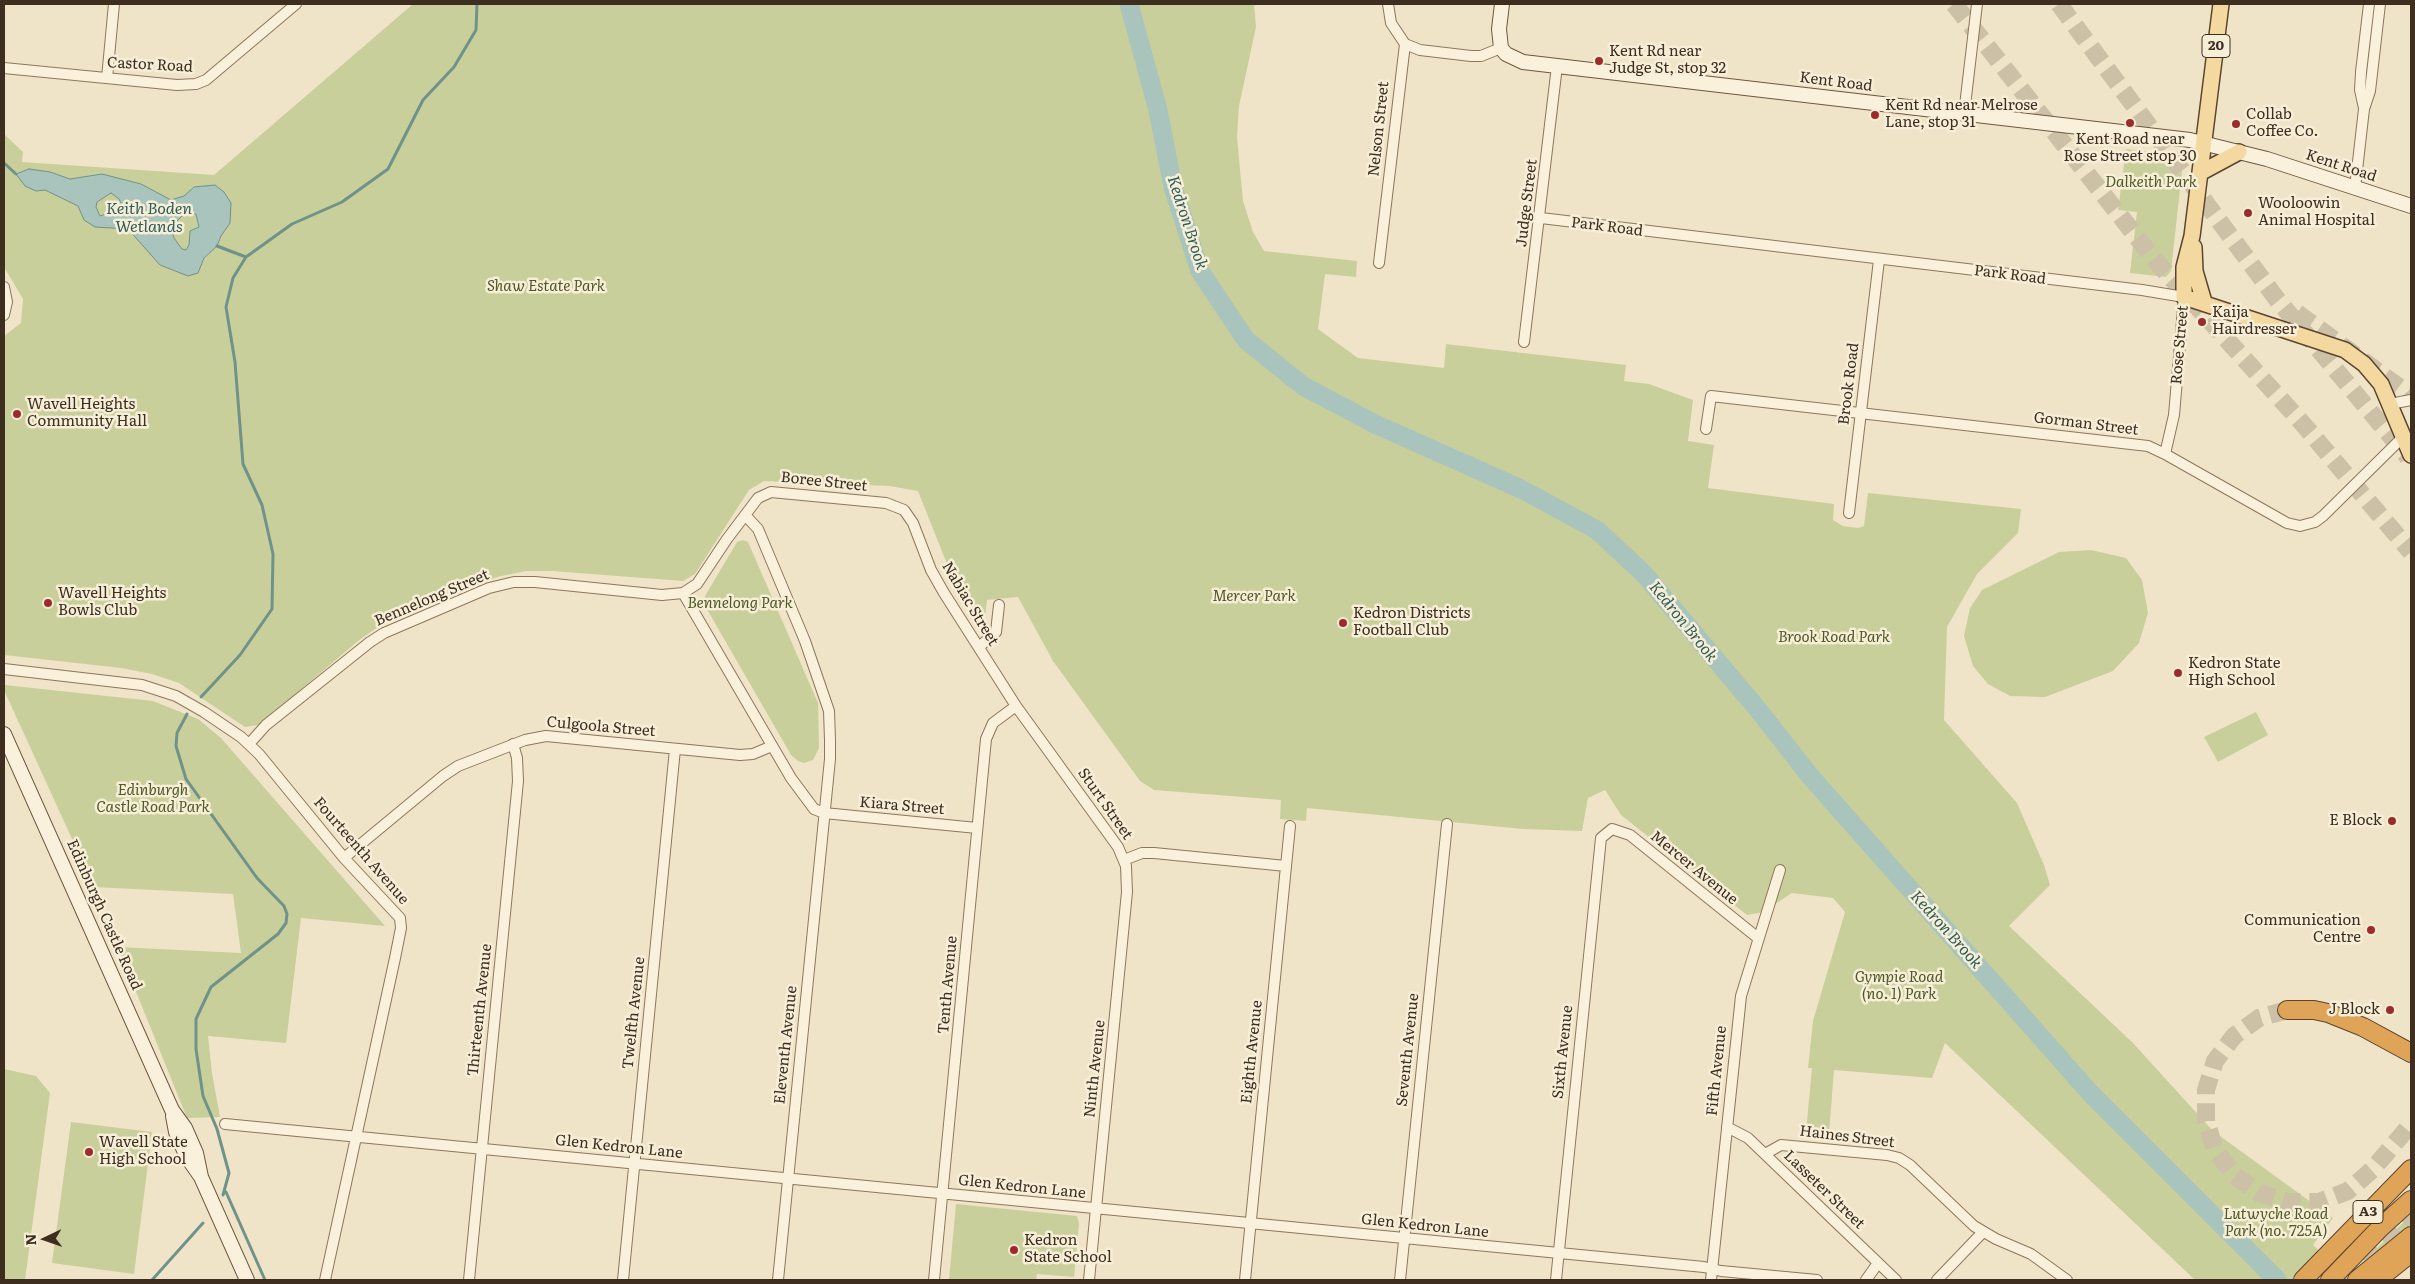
<!DOCTYPE html>
<html>
<head>
<meta charset="utf-8">
<style>
  body { margin:0 }
  #map { position:relative; width:2415px; height:1284px; overflow:hidden; background:#f0e4c8; font-family:Literata,serif }
  canvas { display:block }
  .frame { position:absolute; inset:0; border:5px solid #3d2e20; pointer-events:none }
  .north { position:absolute; left:20px; top:1214px; width:50px; height:50px; -webkit-text-stroke:4px #f7eed8; paint-order:stroke; rotate:267deg; font-size:14px; font-weight:700; line-height:20px; text-align:center; color:#3d2e20 }
  .north::after { content:''; display:block; margin:auto; width:18px; height:22px; background:#3d2e20; clip-path:polygon(50% 0,100% 100%,50% 72%,0 100%) }
</style>
</head>
<body>
<div id="map">
<canvas width="2415" height="1284"></canvas>
<div class="frame"></div>
<div class="north">N</div>
</div>
<script>
const c = document.querySelector('canvas').getContext('2d');
c.lineJoin = 'round';
function paint(path, color) { c.fillStyle = color; c.fill(path, 'evenodd'); }
const poly = rows => new Path2D(rows.map(r => 'M' + r).join(''));
function stroke(path, color, width, dash) { c.strokeStyle = color; c.lineWidth = width; c.lineCap = dash ? 'butt' : 'round'; c.setLineDash(dash || []); c.stroke(path); }
function label(font, color, halo, rows, align = 'center') {
  c.font = font + ' Literata,serif'; c.lineWidth = 5; c.setLineDash([]); c.textBaseline = 'middle'; c.strokeStyle = halo; c.fillStyle = color; for (const [text, x, y, turn = 0] of rows) {
    c.save(); c.translate(x, y); c.rotate((+turn || 0) * Math.PI / 180); c.textAlign = isNaN(turn) ? turn : align; if (halo) c.strokeText(text, 0, 0); c.fillText(text, 0, 0); c.restore();
  }
}
paint(poly([
  [413,4,1254,4,1256,27,1239,106,1237,137,1243,201,1253,232,1264,251,1357,261,1356,277,1325,274,1318,329,1358,358,1444,368,1446,344,1626,365,1624,381,1649,384,1693,400,1688,441,1714,445,1708,488,1834,504,1833,520,1843,526,1858,528,1864,526,1868,493,2021,509,2018,533,1977,574,1947,627,1944,720,2017,803,2044,865,2050,885,2009,926,2133,1043,2213,1131,2333,1218,2313,1245,2347,1277,2411,1215,2411,1232,2356,1280,2195,1280,1945,1043,1932,1078,1834,1070,1829,1134,1806,1132,1812,1068,1808,1068,1813,1021,1845,912,1833,898,1792,893,1763,912,1747,915,1621,815,1605,790,1588,798,1582,831,1523,829,1307,808,1306,821,1280,819,1281,800,1154,790,1140,781,1053,661,1018,597,987,600,985,617,978,616,945,559,918,491,890,486,764,481,749,490,695,574,683,581,552,571,526,571,497,577,382,624,358,641,259,725,245,727,179,683,152,674,121,668,4,655,4,336,21,323,23,299,4,267,4,134,23,152,22,162,214,175],
  [2126,149,2177,155,2183,162,2171,271,2166,277,2130,273,2137,212,2118,210],
  [743,540,748,542,818,703,819,748,813,760,804,763,798,761,791,755,704,604,705,596,737,542],
  [2091,550,2126,558,2142,580,2148,613,2139,643,2113,671,2045,697,2010,696,1988,684,1973,666,1964,636,1970,608,1982,590,2059,552],
  [5,685,153,701,198,719,221,738,385,926,301,918,286,1043,208,1036,212,1073,220,1117,187,1118,118,947,241,953,233,894,94,887,4,690],
  [2256,712,2268,735,2218,762,2204,737],
  [4,1069,36,1076,50,1093,25,1280,4,1280],
  [71,1122,152,1132,134,1274,52,1263],
  [956,1204,1077,1216,1079,1223,1074,1277,1037,1274,1036,1280,949,1280]
]), '#c9cf9b');
const water = poly([
  [29,169,50,172,70,179,102,174,141,184,171,200,184,196,194,187,215,185,224,192,231,203,230,223,221,236,217,246,204,258,198,273,188,276,160,265,128,229,95,227,84,220,78,206,45,190,36,191,25,186,16,174,29,169],
  [111,193,119,199,121,203,118,210,100,216,96,207,97,202,111,193],
  [191,213,196,214,199,227,190,231,189,245,186,250,182,249,174,238,171,227,182,216,191,213]
]);
paint(water, '#a9c4bc');
stroke(water, '#6f938a', 1);
stroke(poly([
  [4,163,16,174],
  [217,246,246,257],
  [201,697,240,655,272,609,273,554,262,505,243,464,235,362,226,307,233,278,246,257,292,224,342,202,388,169,423,100,454,67,476,30,477,4],
  [187,714,177,733,176,746,186,779,257,878,284,906,287,914,286,923,278,934,211,987,196,1019,196,1049,203,1096,217,1129,229,1173,223,1195],
  [226,1192,265,1280],
  [152,1280,203,1223]
]), '#6f938a', 3);
stroke(poly([
  [1129,4,1158,110,1173,187,1200,271,1246,340,1303,386,1375,424,1521,489,1597,530,1644,574,1760,712,1810,776,2092,1095,2277,1280]
]), '#a9c4bc', 19);
stroke(poly([
  [1954,4,2154,259,2303,424,2411,552],
  [2059,4,2276,298,2408,457],
  [2297,313,2399,387,2411,400],
  [2287,1010,2259,1018,2234,1036,2215,1061,2206,1090,2206,1121,2215,1150,2234,1175,2259,1193,2288,1202,2319,1202,2348,1191,2372,1170,2411,1124],
  [2346,1280,2411,1210]
]), '#ccc0a6', 18, [18, 9]);
const street = poly([
  [1405,44,1420,50,1471,56,1481,56,1501,48],
  [4,68,177,85,196,84,206,80,296,4],
  [107,78,114,4],
  [2364,108,2360,90,2361,72,2369,4],
  [1964,114,1977,4],
  [2355,188,2364,109,2370,91,2380,4],
  [1541,218,2142,290,2184,297,2174,415,2165,454],
  [1379,263,1405,44,1391,23,1388,4],
  [4,287,7,302,4,315],
  [1524,342,1557,66],
  [2390,404,2411,400],
  [1706,429,1711,396,2148,446,2165,454,2287,523,2300,526,2315,522,2323,516,2404,436],
  [1849,513,1879,260],
  [745,515,758,529,805,641,829,711,830,740,830,759,778,1280],
  [683,593,791,778,814,809,824,813,977,828],
  [979,647,996,632,999,605],
  [4,669,142,685,176,696,204,712,241,737,259,754,344,858,400,918,401,928,395,958,325,1280],
  [249,744,266,725,370,642,384,633,489,588,514,582,535,582,662,595,683,593,697,584,727,539,758,498,771,492,886,503,904,510,913,523,931,570,944,593,1016,706,1118,847,1126,866,1127,892,1089,1280],
  [344,858,443,776,458,766,525,740,546,736,740,755,753,754,772,746],
  [1124,860,1142,853,1154,853,1286,866],
  [225,1124,1704,1267,1721,1271,1817,1280],
  [1727,1127,1748,1138,1896,1280],
  [1765,1154,1781,1145,1887,1155,1899,1158,1910,1165,1974,1226,1996,1239,2031,1254,2067,1280],
  [469,1280,518,781,517,758,513,744],
  [623,1280,675,749],
  [934,1280,986,739,993,723,1016,706],
  [1245,1280,1290,826],
  [1400,1280,1447,824],
  [1556,1280,1601,838,1612,829,1630,835,1758,938],
  [1711,1280,1741,996,1780,870],
  [1866,1280,1878,1263],
  [1937,1280,1983,1232]
]);
const secondary = poly([
  [1502,4,1499,29,1501,48,1506,54,1523,62,2190,140,2267,159,2411,206],
  [4,734,172,1110,185,1128,196,1153,201,1177],
  [173,1116,176,1132,187,1157,201,1177,247,1280]
]);
const primary = poly([
  [2221,4,2192,236,2184,267,2184,297,2345,350,2364,364,2381,384,2411,455],
  [2200,173,2239,152],
  [2194,247,2195,271,2204,302]
]);
const highway = poly([
  [2287,1010,2314,1010,2328,1013,2363,1027,2411,1053],
  [2303,1280,2411,1169],
  [2330,1280,2380,1228,2411,1200],
  [2357,1280,2411,1236],
  [2377,1280,2411,1253]
]);
stroke(street, '#8d765c', 12);
stroke(secondary, '#6f573f', 16);
stroke(primary, '#5b4430', 18);
stroke(highway, '#5b4430', 20);
stroke(street, '#faf1dc', 10);
stroke(secondary, '#faf1dc', 14);
stroke(primary, '#f3d9a0', 15);
stroke(highway, '#e0a458', 18);
for (const [x, y, r, color] of [
  [1599,61,5,"#9e2a2b"],
  [1875,115,5,"#9e2a2b"],
  [2130,123,5,"#9e2a2b"],
  [2236,124,5,"#9e2a2b"],
  [2248,213,5,"#9e2a2b"],
  [2202,322,5,"#9e2a2b"],
  [17,414,5,"#9e2a2b"],
  [48,603,5,"#9e2a2b"],
  [1343,623,5,"#9e2a2b"],
  [2178,673,5,"#9e2a2b"],
  [2392,821,5,"#9e2a2b"],
  [2371,930,5,"#9e2a2b"],
  [2390,1010,5,"#9e2a2b"],
  [89,1152,5,"#9e2a2b"],
  [1014,1250,5,"#9e2a2b"]
]) { const dot = new Path2D(); dot.arc(x, y, r, 0, 2 * Math.PI); c.fillStyle = color; c.fill(dot); stroke(dot, '#f7eed8', 2); }
for (const [x, y, w] of [
  [2216,46,28],
  [2368,1212,30]
]) { const box = new Path2D(); box.roundRect(x - w / 2, y - 11.5, w, 23, 4); c.fillStyle = '#f7eed8'; c.fill(box); stroke(box, '#3d2e20', 1); }
label('bold 14px', '#3d2e20', null, [
  ["20",2216,46],
  ["A3",2368,1212]
]);
label('15px', '#3d2e20', '#f7eed8', [
  ["Kent Rd near",1609,52],
  ["Judge St, stop 32",1609,69],
  ["Kent Rd near Melrose",1885,106],
  ["Lane, stop 31",1885,123],
  ["Collab",2246,115],
  ["Coffee Co.",2246,132],
  ["Kent Road near",2130,140,"center"],
  ["Rose Street stop 30",2130,157,"center"],
  ["Wooloowin",2258,204],
  ["Animal Hospital",2258,221],
  ["Kaija",2212,313],
  ["Hairdresser",2212,330],
  ["Wavell Heights",27,405],
  ["Community Hall",27,422],
  ["Wavell Heights",58,594],
  ["Bowls Club",58,611],
  ["Kedron Districts",1353,614],
  ["Football Club",1353,631],
  ["Kedron State",2188,664],
  ["High School",2188,681],
  ["E Block",2382,821,"right"],
  ["Communication",2361,921,"right"],
  ["Centre",2361,938,"right"],
  ["J Block",2380,1010,"right"],
  ["Wavell State",99,1143],
  ["High School",99,1160],
  ["Kedron",1024,1241],
  ["State School",1024,1258]
], 'left');
label('15px', '#3d2e20', '#f7eed8', [
  ["Castor Road",150,65,3],
  ["Kent Road",1836,82,7],
  ["Nelson Street",1379,129,-84],
  ["Kent Road",2341,166,18],
  ["Judge Street",1527,203,-83],
  ["Park Road",1607,227,7],
  ["Park Road",2010,275,7],
  ["Rose Street",2180,345,-85],
  ["Brook Road",1849,384,-83],
  ["Gorman Street",2086,424,7],
  ["Boree Street",824,482,6],
  ["Bennelong Street",432,598,-23],
  ["Nabiac Street",970,604,59],
  ["Culgoola Street",601,727,5],
  ["Sturt Street",1105,804,55],
  ["Kiara Street",902,806,5],
  ["Fourteenth Avenue",361,851,49],
  ["Mercer Avenue",1694,868,39],
  ["Edinburgh Castle Road",104,915,66],
  ["Tenth Avenue",948,985,-85],
  ["Thirteenth Avenue",480,1010,-84],
  ["Twelfth Avenue",634,1013,-84],
  ["Eleventh Avenue",786,1045,-84],
  ["Seventh Avenue",1408,1050,-84],
  ["Eighth Avenue",1252,1052,-84],
  ["Sixth Avenue",1563,1052,-84],
  ["Ninth Avenue",1095,1069,-84],
  ["Fifth Avenue",1717,1071,-84],
  ["Haines Street",1847,1137,7],
  ["Glen Kedron Lane",619,1147,6],
  ["Glen Kedron Lane",1022,1187,6],
  ["Lasseter Street",1824,1190,44],
  ["Glen Kedron Lane",1425,1226,6]
]);
label('italic 15px', '#4d5a26', '#f7eed8', [
  ["Dalkeith Park",2151,183],
  ["Shaw Estate Park",546,287],
  ["Mercer Park",1254,597],
  ["Bennelong Park",740,604],
  ["Brook Road Park",1834,638],
  ["Edinburgh",153,791],
  ["Castle Road Park",153,808],
  ["Gympie Road",1899,978],
  ["(no. 1) Park",1899,995],
  ["Lutwyche Road",2276,1215],
  ["Park (no. 725A)",2276,1232]
]);
label('italic 16px', '#2f5d5a', '#f7eed8', [
  ["Keith Boden",149,209],
  ["Wetlands",149,227],
  ["Kedron Brook",1187,223,72],
  ["Kedron Brook",1683,622,51],
  ["Kedron Brook",1946,930,48]
]);
</script>
</body>
</html>
